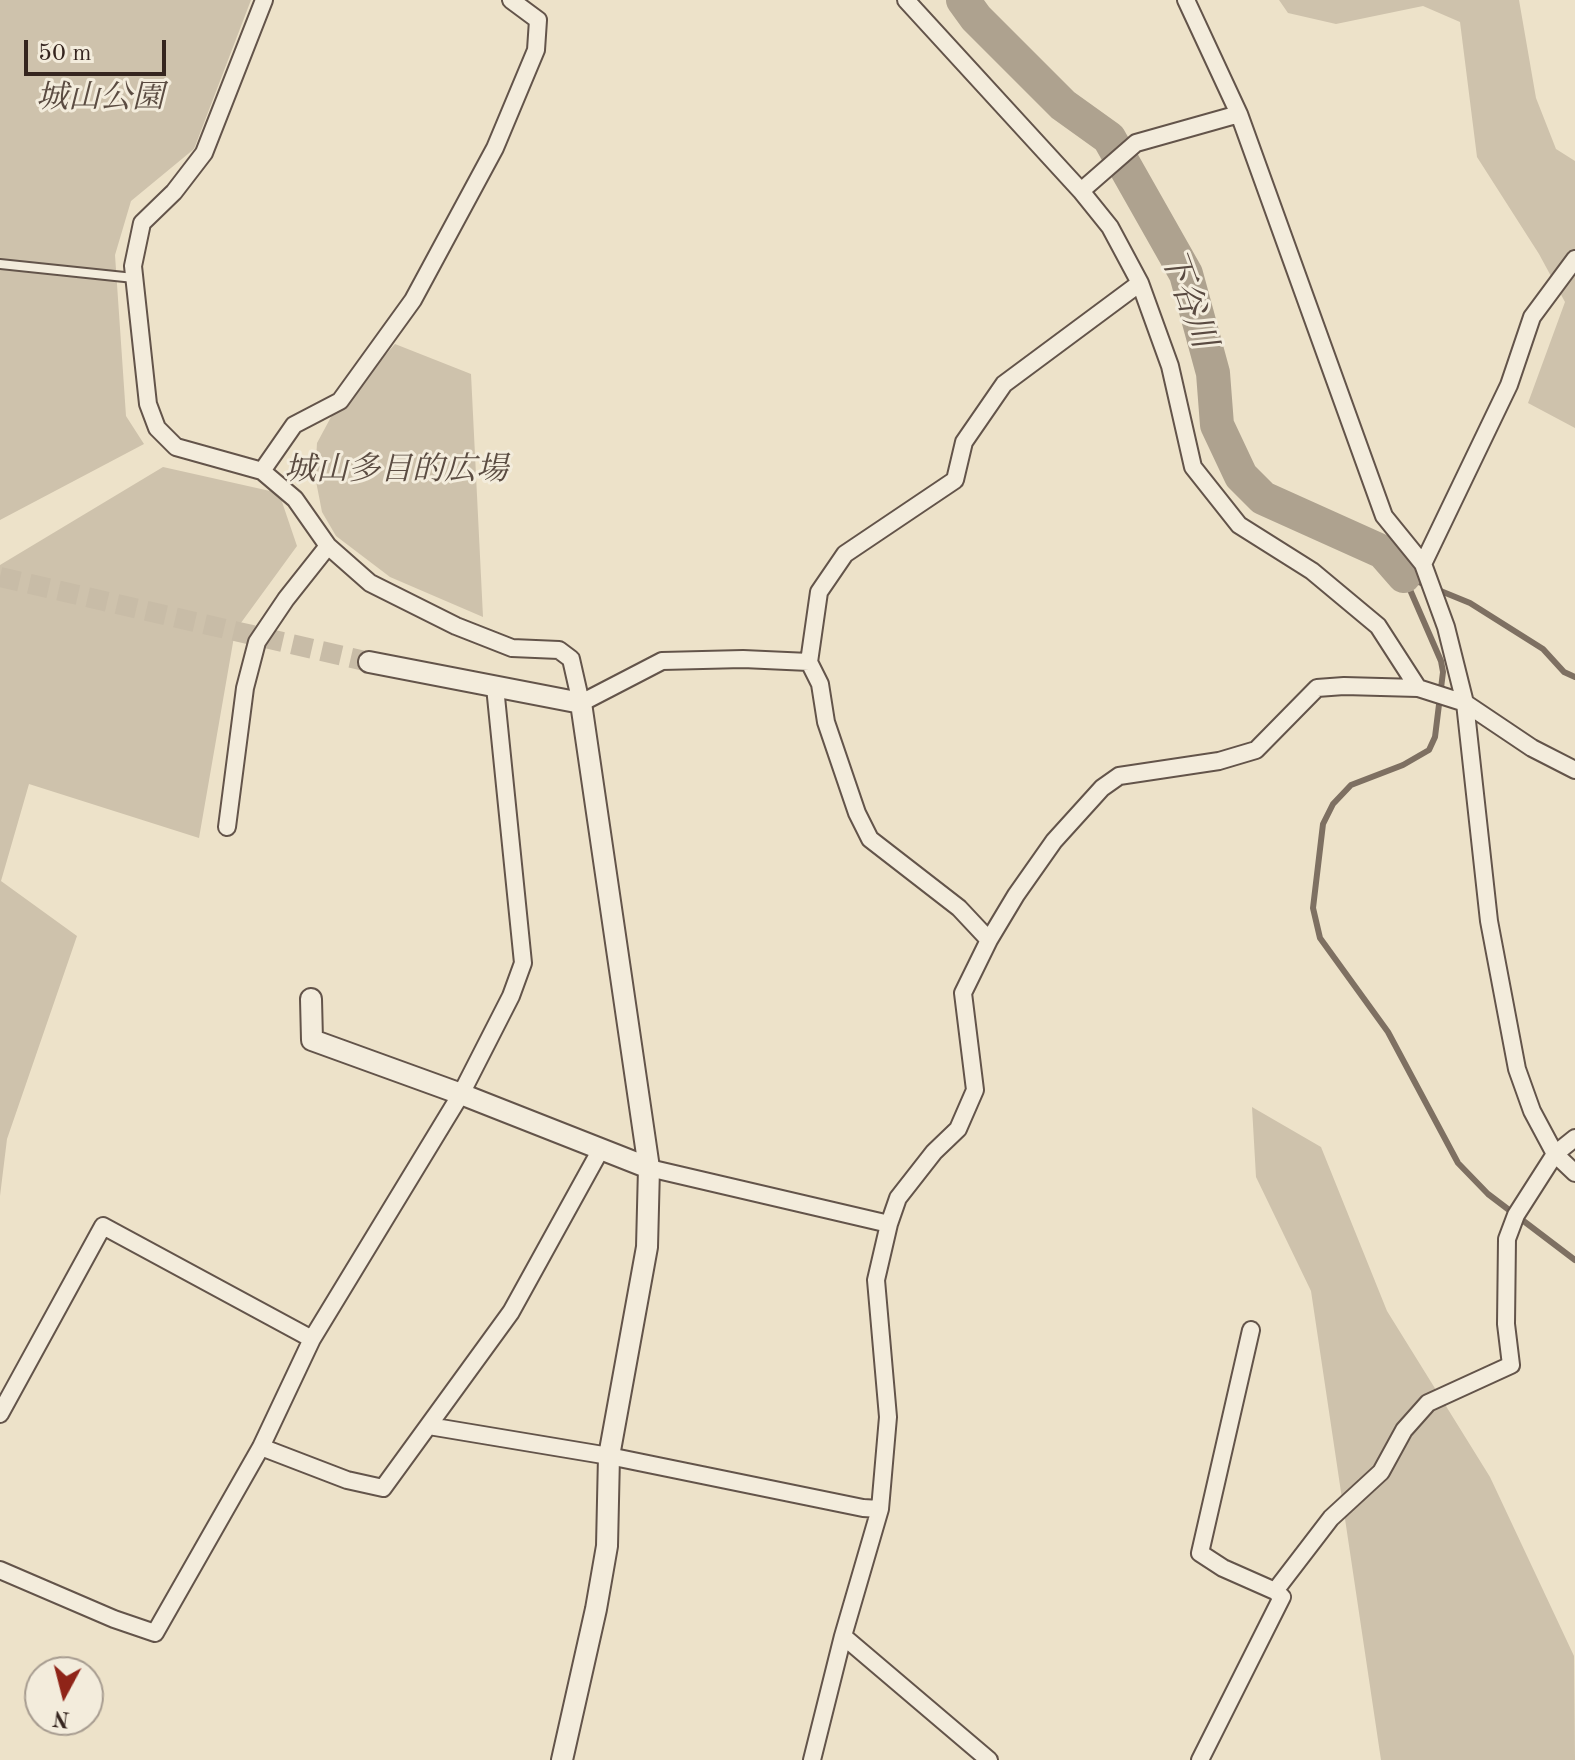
<!DOCTYPE html>
<html>
<head>
<meta charset="utf-8">
<style>
  body { margin:0 }
  #map { position:relative; width:1575px; height:1760px; overflow:hidden; background:#ede2c9; font-family:"Old Standard TT",serif }
  canvas { display:block }
  .north { position:absolute; left:24px; top:1656px; width:80px; height:80px; box-sizing:border-box; background:#f3ecdc; border:2px solid #a79c90; border-radius:50%; rotate:187deg; font-size:22px; font-weight:700; line-height:32px; text-align:center; color:#35251f }
  .north::after { content:''; display:block; margin:auto; width:28px; height:36px; background:#8f2418; clip-path:polygon(50% 0,100% 100%,50% 72%,0 100%) }
  .scale { position:absolute; left:24px; top:40px; width:142px; height:36px; box-sizing:border-box; border:4px solid #35251f; border-top:0; padding-left:10px; font-size:24px; line-height:28px; white-space:nowrap; color:#35251f; -webkit-text-stroke:6px #f3ecdc; paint-order:stroke }
</style>
</head>
<body>
<div id="map">
<canvas width="1575" height="1760"></canvas>
<div class="north">N</div>
<div class="scale">50 m</div>
</div>
<script>
const c = document.querySelector('canvas').getContext('2d');
c.lineJoin = 'round';
function paint(path, color) { c.fillStyle = color; c.fill(path, 'evenodd'); }
const poly = rows => new Path2D(rows.map(r => 'M' + r).join(''));
function stroke(path, color, width, dash) { c.strokeStyle = color; c.lineWidth = width; c.lineCap = dash ? 'butt' : 'round'; c.setLineDash(dash || []); c.stroke(path); }
function label(font, color, halo, rows, align = 'center') {
  c.font = font + ' "Old Standard TT","Noto Serif JP",serif'; c.lineWidth = 6; c.setLineDash([]); c.textBaseline = 'middle'; c.strokeStyle = halo; c.fillStyle = color; for (const [text, x, y, turn = 0] of rows) {
    c.save(); c.translate(x, y); c.rotate((+turn || 0) * Math.PI / 180); c.textAlign = isNaN(turn) ? turn : align; if (halo) c.strokeText(text, 0, 0); c.fillText(text, 0, 0); c.restore();
  }
}
paint(poly([
  [0,0,251,0,194,149,131,201,115,255,126,416,144,444,0,520],
  [1279,0,1519,0,1536,98,1556,149,1575,161,1575,428,1528,403,1565,302,1539,254,1477,157,1460,22,1423,6,1336,24,1288,13],
  [395,344,471,374,483,617,390,577,336,536,322,512,315,476,317,443,331,417],
  [163,467,279,493,297,546,235,631,199,838,29,784,1,881,77,936,7,1139,0,1196,0,565],
  [1252,1107,1321,1147,1387,1311,1490,1477,1574,1656,1575,1760,1381,1760,1311,1291,1256,1177]
]), '#cec2ac');
stroke(poly([
  [1404,576,1441,661,1443,672,1435,737,1429,750,1403,765,1351,785,1333,804,1323,824,1313,908,1320,938,1388,1032,1458,1163,1488,1194,1575,1260],
  [1404,576,1470,603,1543,649,1564,672,1575,677]
]), '#7e7062', 6);
stroke(poly([
  [963,0,976,18,1063,105,1109,138,1186,274,1213,373,1217,425,1241,476,1263,498,1383,552,1404,576]
]), '#aea28f', 34);
stroke(poly([
  [0,577,369,662]
]), '#c8bca7', 20, [20, 10]);
const service = poly([
  [0,264,134,278]
]);
const minor = poly([
  [264,0,204,153,174,192,142,223,133,266,148,404,157,428,176,447,262,471,295,499,328,546,370,583,456,626,512,648,559,650,571,659,581,703,662,661,743,659,809,662],
  [906,0,1081,191,1110,227,1140,283,1170,366,1193,467,1239,525,1312,571,1378,626,1418,688],
  [1186,0,1239,114,1384,516,1423,564,1446,627,1465,703,1489,921,1517,1069,1532,1111,1555,1154,1575,1173],
  [1081,191,1136,143,1239,114],
  [262,471,294,425,340,401,413,300,495,148,536,50,538,20,511,0],
  [1423,564,1509,385,1532,317,1575,259],
  [227,827,245,688,257,642,286,599,328,546],
  [989,940,959,908,870,839,857,813,826,722,820,684,809,662,819,592,845,554,955,480,964,442,1004,384,1140,283],
  [649,1168,889,1224],
  [0,1414,103,1226,312,1339],
  [429,1426,609,1456,863,1508,880,1509],
  [261,1447,347,1480,383,1488,511,1312,601,1149],
  [0,1570,114,1619,155,1633,261,1447,312,1339,461,1094,511,996,523,963,495,687],
  [1275,1591,1331,1518,1381,1472,1404,1430,1428,1403,1511,1365,1506,1324,1507,1239,1516,1215,1555,1154,1575,1138],
  [843,1636,989,1760],
  [812,1760,843,1636,880,1509,888,1417,876,1280,889,1224,898,1198,934,1152,958,1129,975,1090,963,993,989,940,1016,895,1054,841,1102,788,1119,776,1219,761,1256,750,1317,688,1344,686,1418,688,1465,703,1532,748,1575,770],
  [1200,1760,1282,1597,1275,1591,1223,1568,1200,1553,1251,1330]
]);
const tertiary = poly([
  [369,662,581,703,649,1168,647,1247,609,1456,607,1546,596,1609,562,1760],
  [311,999,312,1040,461,1094,649,1168]
]);
stroke(service, '#63544a', 12);
stroke(minor, '#63544a', 20);
stroke(tertiary, '#63544a', 24);
stroke(service, '#f3ecdc', 8);
stroke(minor, '#f3ecdc', 16);
stroke(tertiary, '#f3ecdc', 20);
label('italic 32px', '#5b4c42', '#f3ecdc', [
  ["城山公園",100,99],
  ["城山多目的広場",396,471]
]);
label('italic 34px', '#594a41', '#f3ecdc', [
  ["下谷川",1187,299,70]
]);
</script>
</body>
</html>
